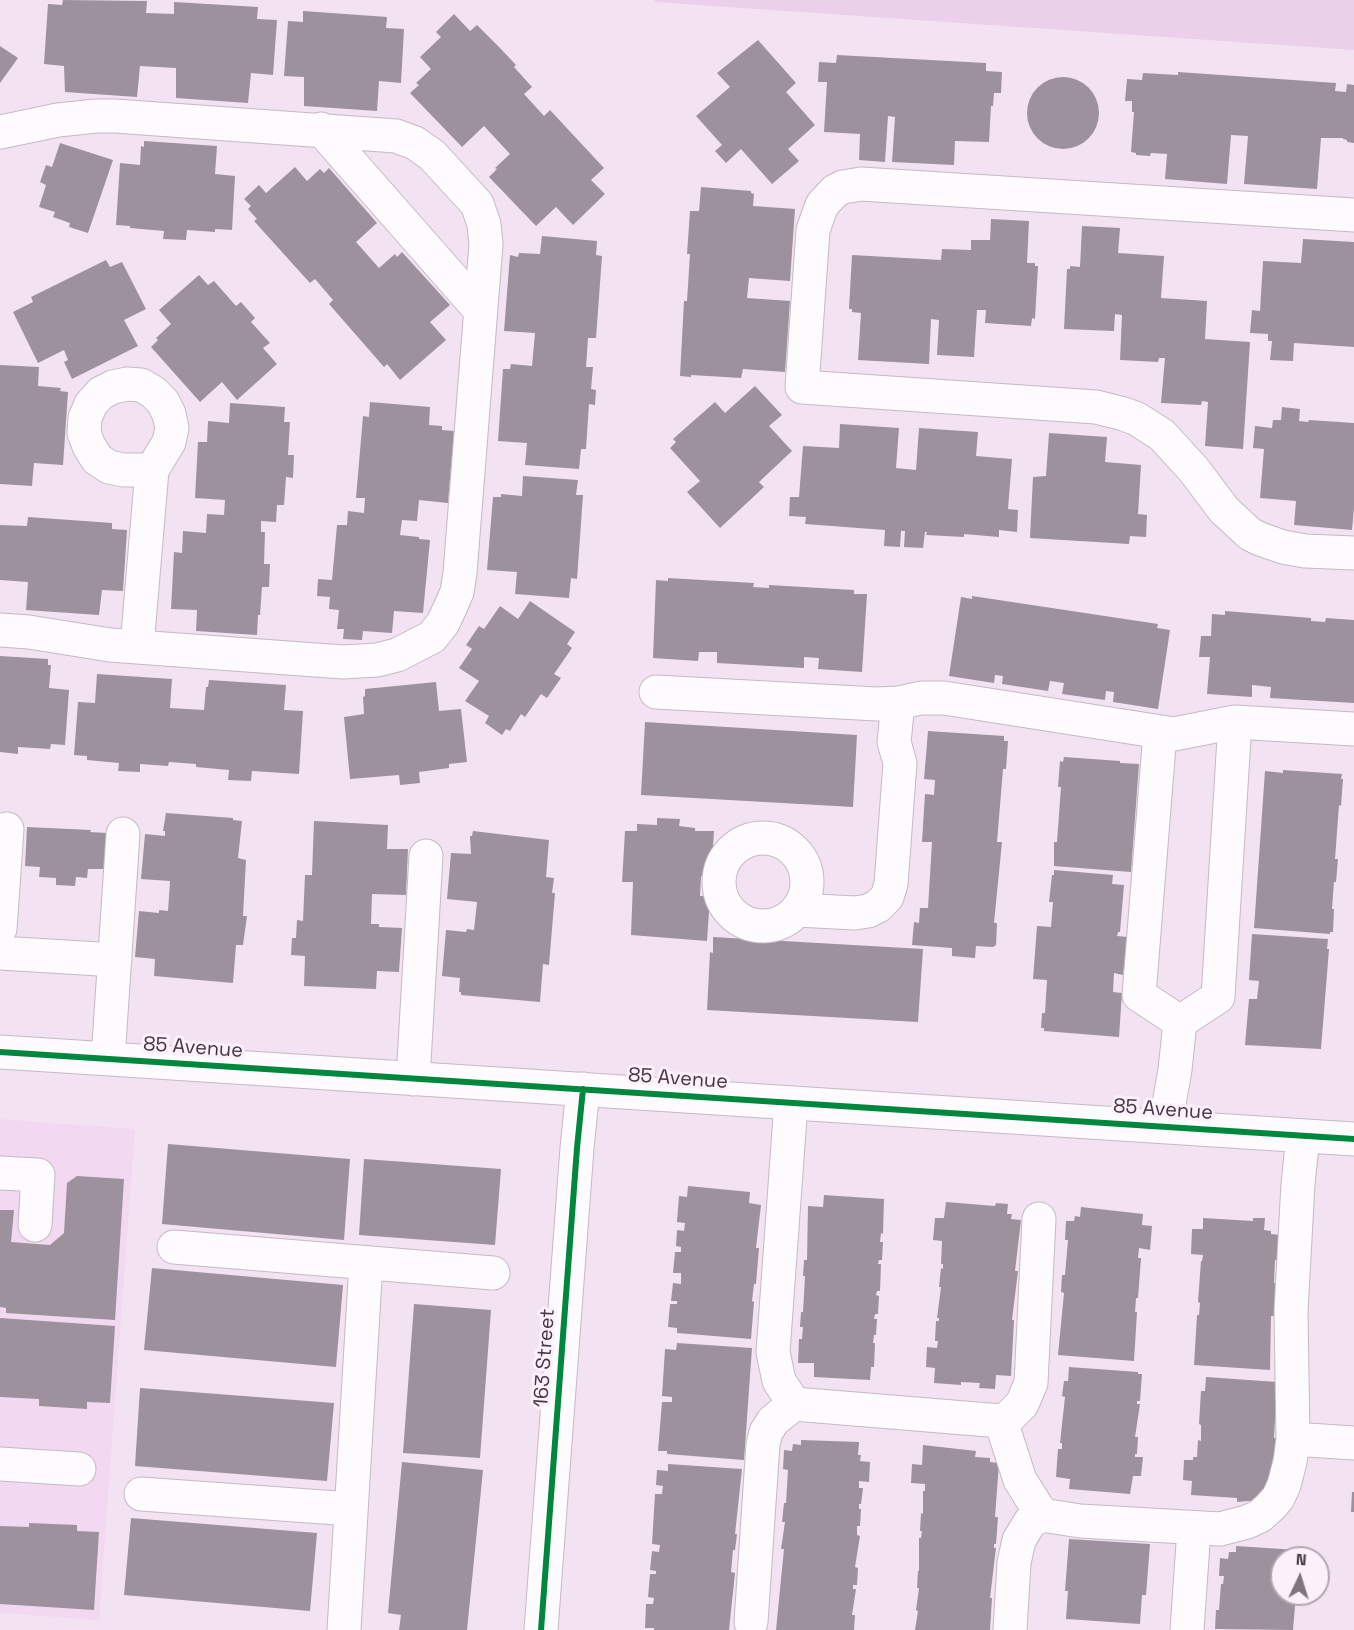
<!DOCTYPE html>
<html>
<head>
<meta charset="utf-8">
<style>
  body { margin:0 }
  #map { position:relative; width:1354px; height:1630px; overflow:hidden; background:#f3e3f2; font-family:"Space Grotesk",sans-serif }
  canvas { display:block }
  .north { position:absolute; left:1270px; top:1546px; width:60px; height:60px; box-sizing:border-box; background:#fcf0fb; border:2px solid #b2a6b1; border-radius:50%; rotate:4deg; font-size:16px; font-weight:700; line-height:24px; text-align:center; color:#433843 }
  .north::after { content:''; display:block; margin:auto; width:21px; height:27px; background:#817480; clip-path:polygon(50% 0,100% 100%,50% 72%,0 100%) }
</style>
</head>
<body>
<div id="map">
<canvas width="1354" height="1630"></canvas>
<div class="north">N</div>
</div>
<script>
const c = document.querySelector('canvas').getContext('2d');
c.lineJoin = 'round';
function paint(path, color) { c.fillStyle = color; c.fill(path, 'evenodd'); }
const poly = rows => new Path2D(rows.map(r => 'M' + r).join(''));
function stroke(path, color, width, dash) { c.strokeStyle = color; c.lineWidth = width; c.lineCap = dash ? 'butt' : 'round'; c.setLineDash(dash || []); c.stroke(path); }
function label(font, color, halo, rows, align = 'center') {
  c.font = font + ' "Space Grotesk",sans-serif'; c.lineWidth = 6; c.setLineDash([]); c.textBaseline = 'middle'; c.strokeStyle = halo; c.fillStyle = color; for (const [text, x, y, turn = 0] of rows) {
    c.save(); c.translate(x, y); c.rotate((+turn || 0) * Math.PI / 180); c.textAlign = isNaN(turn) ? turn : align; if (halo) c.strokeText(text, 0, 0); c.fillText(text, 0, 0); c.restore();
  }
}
paint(poly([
  [0,1119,135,1129,99,1620,0,1613]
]), '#f2d9f1');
paint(poly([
  [655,0,1354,0,1354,50,655,2]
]), '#ead0e9');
paint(poly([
  [63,0,147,1,146,13,174,14,174,2,258,7,257,19,277,20,273,75,251,73,248,103,176,98,176,68,140,66,137,97,65,92,64,66,44,64,48,4,62,5],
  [303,11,387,17,386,28,404,29,401,83,379,81,377,111,304,106,304,77,284,76,288,21,303,22],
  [454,14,470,31,477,25,500,48,516,65,514,67,532,87,524,94,544,116,550,110,604,168,591,180,605,194,573,225,556,207,536,226,489,177,497,169,495,168,510,154,484,126,462,147,410,93,419,85,416,83,431,69,420,57,441,37,436,32],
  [758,40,796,83,786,92,815,125,788,149,799,161,772,184,741,149,726,163,715,151,722,145,696,116,730,87,717,73],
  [0,46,18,58,0,83],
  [837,55,986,63,986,71,1002,72,1001,93,994,93,993,106,991,106,989,142,955,141,954,165,892,162,895,117,888,116,885,162,859,160,860,134,824,132,827,82,818,82,819,62,836,63],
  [1178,72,1336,83,1335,91,1346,92,1347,84,1354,85,1354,143,1347,142,1347,140,1343,139,1343,138,1321,138,1317,189,1244,184,1248,136,1231,135,1227,184,1165,179,1167,154,1151,153,1150,156,1136,155,1136,153,1131,152,1134,112,1132,112,1132,101,1125,101,1127,79,1142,80,1143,73,1178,75],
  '1027 113a36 36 0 1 1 72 0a36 36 0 1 1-72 0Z',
  [144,141,217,146,215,174,235,176,232,230,215,229,215,232,187,230,186,240,163,239,164,231,130,228,130,226,116,225,120,163,140,165,141,146,144,147],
  [60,143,113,160,88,233,69,227,70,223,53,217,55,212,39,207,46,185,40,182,46,165,52,167],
  [295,167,307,181,320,169,324,173,329,168,377,223,356,242,379,268,395,254,397,257,402,252,450,305,430,322,446,340,400,380,387,364,384,367,329,304,333,300,315,279,310,283,254,221,257,219,248,209,251,206,244,199,259,185,266,193],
  [701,187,751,191,751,193,754,194,753,206,795,209,790,281,749,278,747,298,790,301,785,372,743,369,741,378,691,375,691,377,680,376,684,301,687,301,690,254,687,254,690,211,699,211],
  [991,219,1029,221,1027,263,1035,263,1035,266,1038,266,1035,319,1032,318,1031,326,985,323,986,310,977,310,974,357,937,355,939,320,931,319,929,364,858,360,861,313,852,312,852,309,849,309,852,255,941,260,942,249,971,250,971,240,990,240],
  [1082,226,1120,228,1118,253,1164,256,1161,298,1207,301,1205,339,1250,342,1243,449,1205,446,1208,402,1202,401,1201,405,1161,403,1165,358,1159,358,1158,362,1120,360,1122,315,1115,314,1114,331,1064,329,1067,269,1070,269,1070,266,1080,267],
  [542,236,597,241,596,255,602,256,596,338,588,338,586,367,593,367,591,389,596,390,595,405,589,404,586,449,581,449,579,469,525,465,527,443,498,441,503,369,510,369,511,364,532,366,535,333,504,331,510,255,518,257,519,253,540,254],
  [1303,239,1354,242,1354,347,1294,343,1293,361,1270,360,1272,341,1268,341,1268,334,1250,333,1252,310,1260,311,1263,261,1301,263],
  [106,260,110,267,122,262,146,309,124,320,138,346,72,379,64,362,68,360,64,350,38,363,13,312,33,302,31,297],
  [199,275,208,285,214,281,236,306,241,302,255,318,251,322,270,343,263,348,277,364,237,400,222,382,200,402,151,347,158,340,156,338,171,324,159,310],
  [0,365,39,367,38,386,61,388,60,391,68,392,63,465,34,463,32,486,0,484],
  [755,386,782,415,769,426,792,451,759,482,764,487,720,528,687,492,700,481,670,448,676,442,673,439,715,402,725,413],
  [370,402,430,407,429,425,442,426,442,430,454,431,448,503,419,500,417,521,402,520,400,535,419,537,419,539,430,540,423,613,394,611,392,633,363,631,362,640,343,639,344,629,337,629,339,610,329,609,330,597,317,596,318,579,332,580,337,525,347,525,348,511,364,513,365,498,356,498,363,416,369,417],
  [230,403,285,407,284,422,290,422,288,455,294,455,293,478,286,477,284,505,277,505,276,522,261,521,261,532,265,532,264,564,270,564,269,587,262,587,260,615,258,615,257,635,196,631,197,610,171,609,174,552,182,553,183,531,206,533,207,514,224,515,225,500,195,498,198,442,207,442,208,421,229,423],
  [1282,407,1300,409,1299,421,1308,422,1309,420,1354,423,1354,508,1352,530,1294,525,1296,501,1260,498,1264,449,1253,448,1255,426,1272,428,1273,420,1281,420],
  [840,424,899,428,896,468,916,470,919,428,978,432,976,456,1012,459,1008,509,1018,510,1017,532,999,530,999,537,964,534,964,537,926,535,927,532,925,532,923,548,904,547,905,531,901,531,900,547,884,546,885,530,805,524,806,517,789,516,790,497,799,497,803,446,839,448],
  [1049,433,1107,437,1105,462,1141,465,1138,514,1147,515,1146,537,1130,536,1129,544,1030,538,1033,477,1046,476],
  [523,476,578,480,576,495,583,495,577,579,571,578,569,598,515,594,517,572,487,570,493,497,501,497,501,494,522,496],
  [28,517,112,523,112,529,127,530,123,591,102,590,99,615,26,610,28,582,0,580,0,525,27,526],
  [668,578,754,583,753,587,769,588,769,585,854,590,854,594,867,594,862,672,818,669,819,658,804,657,804,668,717,663,717,652,699,652,698,661,653,658,656,580,668,581],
  [972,596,1158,624,1157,628,1170,630,1158,709,1113,702,1114,692,1106,691,1105,700,1062,694,1064,683,1050,681,1048,691,1002,684,1003,676,995,675,994,683,949,676,961,597,972,599],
  [530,601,575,632,567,644,572,648,554,674,561,678,547,698,541,694,525,717,521,714,510,731,506,729,502,735,485,723,489,716,465,701,479,681,459,668,472,649,466,645,479,626,484,629,500,606,518,619],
  [1225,611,1311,618,1311,621,1325,622,1326,618,1354,620,1354,703,1270,698,1271,687,1252,685,1252,697,1207,694,1210,657,1199,657,1201,636,1211,636,1212,614,1225,615],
  [0,656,48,659,48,665,51,665,49,688,69,690,65,745,51,744,50,749,18,747,18,754,0,752],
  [97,674,172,679,170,708,204,710,206,687,208,687,209,680,286,685,284,710,303,711,299,774,252,771,251,781,228,780,229,770,196,767,196,764,169,762,168,766,140,764,140,772,118,771,119,763,87,760,87,756,74,755,78,702,95,703],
  [436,682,439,711,461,709,467,762,449,764,449,768,419,772,420,783,400,785,399,775,350,779,344,717,364,714,363,697,365,696,365,689],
  [645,722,857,735,853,807,641,795],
  [928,731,1004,736,1004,741,1008,741,1006,769,1003,769,997,842,1002,842,994,923,997,923,996,945,993,947,976,946,975,958,952,956,952,948,912,945,914,922,919,923,920,908,928,908,932,842,922,842,925,794,934,795,935,780,924,779],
  [1064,757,1120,761,1120,763,1139,764,1131,872,1054,866,1054,842,1057,842,1061,787,1058,787,1060,761,1063,762],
  [1283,770,1342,774,1341,779,1343,779,1341,806,1339,805,1335,859,1338,859,1336,882,1334,882,1332,909,1334,909,1333,932,1330,932,1330,934,1254,928,1265,771,1283,773],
  [166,813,233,818,233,820,242,821,238,858,246,860,243,916,247,916,243,945,236,945,233,983,154,976,155,959,135,957,139,911,159,913,159,910,168,911,170,881,141,879,145,834,165,836,165,831,163,831],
  [657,818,680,819,679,826,695,828,695,831,714,831,711,877,701,876,700,896,710,896,707,941,631,935,633,882,622,882,625,831,637,831,637,824,657,825],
  [314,821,388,825,387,849,408,849,406,895,372,894,371,924,379,924,379,927,402,928,399,972,377,971,376,989,304,986,305,956,291,955,292,938,296,938,297,920,303,921,305,875,312,875],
  [27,827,91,830,90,832,107,833,105,869,88,869,87,878,76,877,75,886,56,885,56,878,39,877,40,867,25,866],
  [473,831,549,840,546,877,554,878,552,893,555,893,549,965,543,964,540,1002,461,995,461,992,459,992,460,978,442,976,446,930,466,932,467,929,474,930,477,902,447,899,451,853,471,854,470,836,472,836],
  [1054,870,1113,875,1112,884,1124,885,1120,932,1118,932,1117,936,1127,937,1123,975,1114,973,1113,992,1122,993,1119,1037,1044,1031,1044,1028,1041,1028,1042,1013,1045,1013,1047,980,1033,979,1037,926,1051,927,1053,902,1049,902,1052,875,1054,875],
  [1252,934,1328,939,1327,949,1329,949,1321,1049,1245,1045,1249,999,1257,999,1259,981,1249,980],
  [713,937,923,949,918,1022,707,1010,710,952,713,953],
  [168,1144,350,1159,344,1240,162,1224],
  [364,1159,501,1169,495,1245,359,1235],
  [77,1176,124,1179,115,1320,6,1313,6,1308,0,1307,0,1210,14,1210,11,1242,50,1245,64,1233,67,1183],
  [688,1186,750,1192,749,1203,761,1205,756,1248,759,1248,756,1284,754,1284,752,1301,754,1302,751,1339,677,1333,677,1328,668,1327,670,1304,677,1304,677,1301,671,1301,673,1283,681,1284,681,1273,673,1273,675,1252,681,1252,681,1247,676,1246,677,1230,684,1231,685,1223,677,1222,679,1196,687,1197],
  [824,1195,884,1199,883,1234,881,1233,880,1242,883,1242,882,1260,879,1260,878,1264,881,1264,880,1291,877,1291,876,1295,879,1296,878,1314,875,1314,874,1319,877,1319,876,1335,874,1335,873,1343,875,1343,874,1367,871,1367,870,1380,814,1377,814,1363,798,1363,799,1339,802,1339,803,1327,800,1327,801,1312,803,1312,805,1276,803,1276,804,1260,807,1260,808,1206,823,1207],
  [946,1202,995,1206,996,1203,1008,1204,1007,1214,1012,1214,1011,1219,1021,1220,1015,1271,1018,1271,1012,1320,1014,1320,1011,1376,996,1375,995,1389,979,1388,980,1383,961,1382,961,1385,934,1383,935,1368,926,1367,927,1347,937,1348,938,1341,935,1341,936,1321,939,1321,939,1318,937,1318,941,1287,939,1287,941,1268,943,1269,943,1264,941,1264,942,1241,933,1240,935,1218,944,1218],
  [1081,1207,1143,1214,1142,1225,1152,1226,1150,1250,1139,1248,1138,1258,1141,1258,1138,1298,1136,1298,1135,1312,1137,1312,1134,1361,1058,1355,1064,1293,1061,1292,1062,1275,1065,1275,1068,1240,1065,1240,1066,1221,1074,1221,1075,1216,1080,1217],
  [1203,1218,1253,1221,1253,1218,1265,1218,1264,1230,1271,1231,1271,1234,1281,1235,1279,1260,1275,1260,1274,1283,1277,1283,1275,1316,1271,1316,1270,1370,1194,1365,1197,1315,1199,1315,1200,1303,1198,1302,1201,1261,1202,1261,1203,1255,1191,1254,1192,1229,1203,1229],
  [152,1268,343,1285,336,1367,144,1350],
  [414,1304,491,1310,480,1458,403,1453],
  [0,1318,115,1326,110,1403,87,1402,87,1409,39,1406,39,1399,0,1397],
  [677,1343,752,1348,744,1460,667,1454,667,1451,658,1451,662,1402,672,1402,672,1397,662,1396,665,1349,676,1350],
  [1069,1367,1138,1372,1138,1374,1142,1374,1140,1401,1137,1401,1137,1404,1140,1404,1135,1437,1138,1437,1137,1454,1135,1454,1135,1457,1143,1457,1141,1476,1133,1476,1130,1494,1069,1489,1070,1479,1056,1477,1058,1449,1062,1449,1062,1443,1060,1443,1065,1397,1062,1396,1064,1381,1068,1381],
  [1206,1377,1277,1382,1274,1438,1276,1438,1275,1457,1273,1457,1270,1490,1262,1489,1261,1500,1237,1502,1237,1498,1191,1495,1192,1481,1183,1480,1184,1460,1193,1460,1193,1457,1197,1457,1198,1440,1201,1441,1201,1425,1199,1424,1201,1391,1205,1391],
  [140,1388,334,1403,327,1481,135,1466],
  [801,1440,859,1442,858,1455,861,1455,860,1461,870,1462,869,1482,859,1481,859,1488,863,1488,861,1504,859,1504,859,1509,861,1509,860,1526,857,1526,857,1535,860,1536,855,1567,858,1568,857,1585,853,1585,853,1589,856,1589,852,1615,855,1615,854,1630,776,1630,784,1549,781,1549,785,1522,782,1522,784,1503,786,1503,788,1470,783,1469,784,1450,792,1451,793,1444,801,1445],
  [923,1445,976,1451,975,1457,990,1458,990,1462,999,1463,995,1517,998,1517,996,1544,994,1544,994,1548,996,1548,990,1598,992,1598,990,1630,915,1630,918,1611,916,1610,919,1588,917,1588,918,1571,919,1571,919,1538,921,1538,922,1531,920,1531,921,1513,923,1514,923,1491,925,1491,925,1484,911,1483,912,1464,922,1465],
  [402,1462,483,1470,467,1630,399,1630,401,1615,388,1613],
  [668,1464,742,1469,735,1534,737,1534,735,1550,733,1550,731,1572,735,1573,729,1630,654,1630,654,1628,645,1628,646,1604,653,1604,654,1598,648,1597,650,1574,656,1574,656,1571,650,1570,652,1551,659,1552,660,1545,652,1544,655,1494,662,1494,663,1486,656,1485,657,1470,668,1471],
  [1352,1492,1354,1492,1354,1512,1351,1512],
  [131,1518,317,1533,310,1611,124,1595],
  [29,1523,77,1525,77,1531,99,1532,94,1610,0,1604,0,1526,29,1527],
  [1069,1539,1150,1544,1146,1595,1142,1595,1140,1624,1066,1619,1068,1591,1065,1591],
  [1236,1546,1297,1550,1296,1558,1282,1558,1282,1594,1296,1594,1293,1630,1215,1629,1216,1610,1219,1610,1221,1584,1223,1584,1224,1576,1219,1576,1220,1558,1228,1559,1229,1552,1236,1552]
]), '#9d919d');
const minor = poly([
  [321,129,480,310],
  [0,132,58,120,96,116,115,116,396,136,415,143,432,155,477,204,484,224,486,244,460,573,457,592,450,608,443,623,432,637,397,655,377,660,343,662,110,645,29,632,0,630],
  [1354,215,861,184,843,187,835,191,822,205,813,230,802,387,1096,407,1124,414,1137,419,1162,435,1194,470,1224,510,1250,534,1260,539,1283,547,1305,551,1354,553],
  [127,384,141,385,153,392,163,402,169,414,172,428,169,442,152,470,123,470,109,467,97,459,89,446,84,433,85,418,91,404,101,393,113,387,127,384],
  [137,646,152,470],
  [656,692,877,704,898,703,921,698,944,698,1174,734,1235,722,1354,729],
  [1160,733,1139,995,1180,1022],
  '719 882a44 44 0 1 1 88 0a44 44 0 1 1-88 0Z',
  [797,910,855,913,868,911,878,906,887,897,891,884,900,763,894,742,898,703],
  [0,929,7,829],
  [0,953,115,960],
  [1180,1022,1218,997,1235,722],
  [0,1052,1354,1139],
  [108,1059,123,834],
  [413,1079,426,856],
  [791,1103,773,1352,779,1381,794,1404,1001,1421,1010,1416,1022,1404,1031,1383,1039,1219],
  [1165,1126,1175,1070,1180,1022],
  [0,1173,38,1175,35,1225],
  [174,1247,493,1273],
  [1001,1421,1020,1480,1042,1515,1080,1521,1220,1529,1247,1522,1260,1516,1270,1507,1278,1498,1284,1485,1290,1462,1293,1439,1291,1311,1298,1184,1303,1136],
  [1293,1439,1354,1443],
  [0,1464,79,1469],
  [141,1494,351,1509],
  [751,1622,763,1444,766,1432,773,1421,794,1404],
  [344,1630,366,1263],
  [541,1630,577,1148,583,1089],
  [1010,1630,1014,1563,1019,1540,1030,1522,1042,1515],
  [1187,1630,1194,1529]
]);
stroke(minor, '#c5b9c4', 35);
stroke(minor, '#fdfbfd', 33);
stroke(poly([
  [0,1052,1354,1139],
  [541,1630,577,1148,583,1089]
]), '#00873e', 6);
label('20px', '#433843', '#fcf0fb', [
  ["85 Avenue",193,1048,4],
  ["85 Avenue",678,1079,4],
  ["85 Avenue",1163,1110,4],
  ["163 Street",545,1358,-86]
]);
</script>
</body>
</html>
